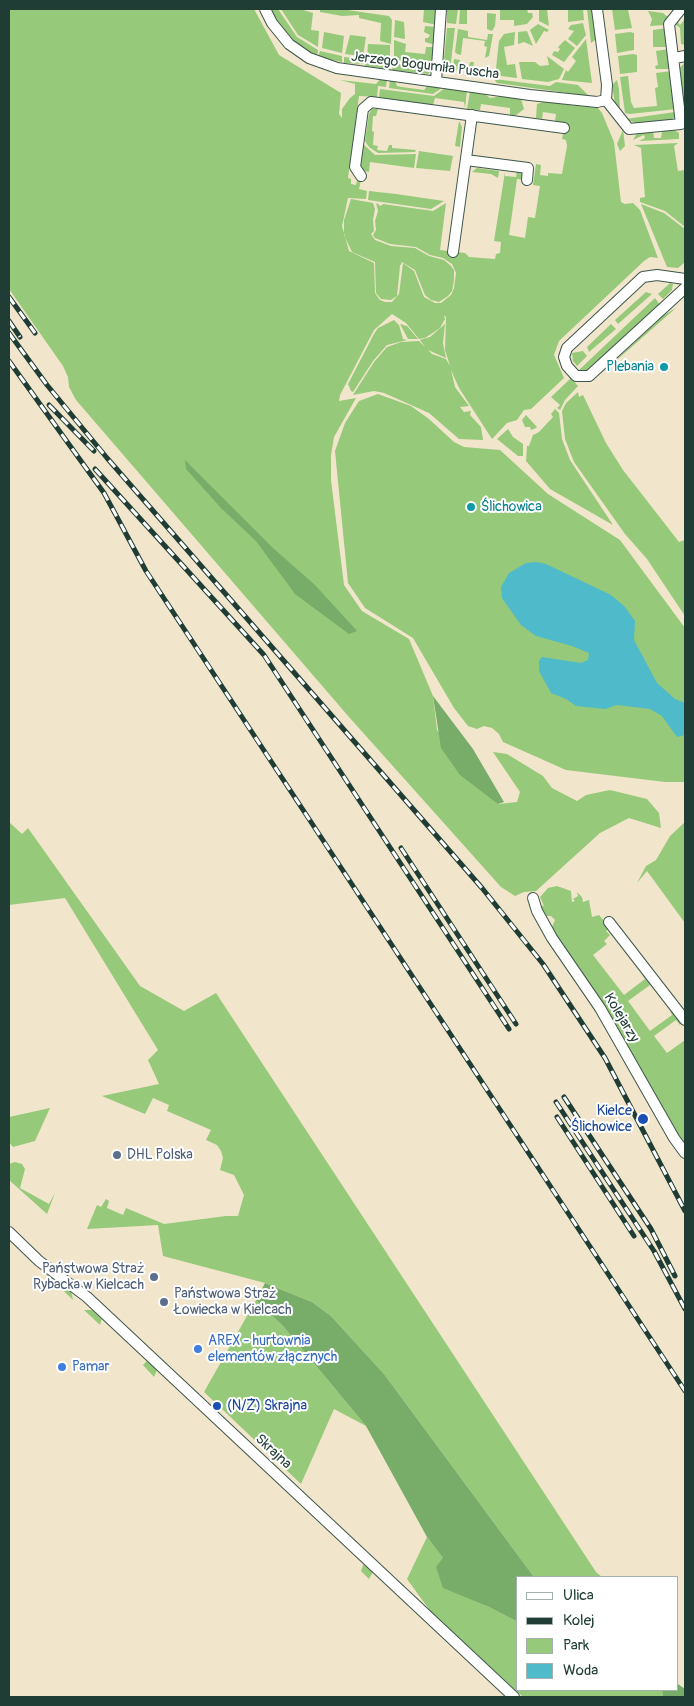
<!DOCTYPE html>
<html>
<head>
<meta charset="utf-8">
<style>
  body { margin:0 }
  #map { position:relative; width:694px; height:1706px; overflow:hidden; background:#f1e6cb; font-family:Pangolin,sans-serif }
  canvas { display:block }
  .frame { position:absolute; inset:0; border:10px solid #1f3d34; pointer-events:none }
  .legend { position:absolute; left:516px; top:1576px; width:162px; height:115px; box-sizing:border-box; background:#fff; border:1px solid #a5b1ae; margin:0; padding:6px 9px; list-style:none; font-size:15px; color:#1f3d34 }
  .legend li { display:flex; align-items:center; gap:10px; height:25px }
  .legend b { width:25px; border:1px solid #a5b1ae }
</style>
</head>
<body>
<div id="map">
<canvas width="694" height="1706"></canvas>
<div class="frame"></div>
<ul class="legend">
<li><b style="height:6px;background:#fff"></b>Ulica</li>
<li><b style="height:6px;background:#1f3d34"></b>Kolej</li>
<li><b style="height:14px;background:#96c979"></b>Park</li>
<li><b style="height:14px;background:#4ebaca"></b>Woda</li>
</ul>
</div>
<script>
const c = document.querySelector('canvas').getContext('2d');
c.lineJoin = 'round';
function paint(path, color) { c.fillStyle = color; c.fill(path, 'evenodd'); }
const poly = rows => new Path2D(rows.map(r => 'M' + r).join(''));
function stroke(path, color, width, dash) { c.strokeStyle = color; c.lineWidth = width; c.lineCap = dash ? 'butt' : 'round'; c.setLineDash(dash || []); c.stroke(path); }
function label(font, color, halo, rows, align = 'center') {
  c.font = font + ' Pangolin,sans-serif'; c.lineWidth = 4; c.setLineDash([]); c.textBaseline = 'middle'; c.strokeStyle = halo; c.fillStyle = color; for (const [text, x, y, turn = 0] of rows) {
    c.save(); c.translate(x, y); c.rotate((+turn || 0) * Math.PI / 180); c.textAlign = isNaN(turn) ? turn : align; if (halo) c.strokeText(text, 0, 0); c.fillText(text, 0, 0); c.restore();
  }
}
paint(poly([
  [9,9,254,9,279,55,341,93,339,114,342,118,342,109,350,98,355,94,355,84,340,80,376,84,381,78,387,79,386,87,378,86,377,97,359,96,348,178,351,179,351,184,356,185,357,180,361,180,359,189,367,191,366,199,348,198,342,226,349,251,374,263,375,293,380,300,385,302,392,302,399,294,403,263,414,271,424,297,435,303,441,303,451,295,454,288,456,273,452,264,443,258,430,255,416,247,390,244,375,238,373,235,376,230,375,221,378,211,376,203,381,206,383,204,433,211,446,203,440,250,465,253,469,257,495,259,496,254,500,253,501,242,494,241,505,172,505,176,516,177,517,170,523,174,524,180,517,179,509,235,525,238,528,217,535,218,540,186,533,185,536,164,541,165,540,175,548,176,548,173,562,174,567,146,566,140,562,139,565,123,555,121,556,114,543,112,542,119,536,118,537,104,546,101,569,105,598,108,602,113,614,142,621,202,625,204,633,203,640,210,658,258,650,257,644,261,559,341,554,355,564,378,531,409,524,410,517,420,507,423,492,439,459,388,451,370,455,387,469,406,460,407,464,412,471,411,470,415,481,427,483,440,459,439,429,413,384,393,374,391,353,395,374,362,387,347,401,342,419,341,425,347,420,340,430,337,445,324,443,343,446,358,428,350,432,354,446,359,450,366,445,350,446,317,444,315,445,319,440,328,425,338,419,339,406,323,392,314,374,330,340,395,339,401,356,398,334,437,331,455,331,480,344,585,362,611,409,639,433,696,437,730,498,804,517,802,520,792,493,752,507,754,543,776,552,788,577,801,586,795,610,790,647,799,659,813,661,828,629,818,600,833,536,891,524,892,515,896,501,887,349,717,76,400,69,387,68,377,63,366,9,289],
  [272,9,278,9,297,37,318,50,317,57,289,37,274,18,270,10],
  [281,9,300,9,313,13,311,30,319,31,318,47,298,35],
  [320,9,340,9,389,16,392,20,391,44,380,41,381,23,359,18,359,15,342,16,320,12],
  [424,9,438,9,437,25,423,22],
  [447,9,458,9,456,24,447,23],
  [460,9,467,9,467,24,459,24],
  [500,9,527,9,528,13,532,13,533,17,527,24,514,26,514,20,500,20],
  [539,9,547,9,549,26,539,21],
  [568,9,583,9,584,20,568,22],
  [587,9,592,9,596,36,595,40,591,43],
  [612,9,628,10,632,28,615,30],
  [648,11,663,13,669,18,666,25,650,26,652,19],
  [487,13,496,14,495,26,492,31,487,29],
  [685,19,685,45,681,44,680,28,674,23,676,20,680,25],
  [395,20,404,22,405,39,394,37],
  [583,23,586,35,577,46,568,39,574,31,568,29,571,25],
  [538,24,549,30,547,32,544,31,536,44,530,30],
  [425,26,437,27,435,45,425,42,425,38,428,38,430,35,424,32],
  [447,28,455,28,450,70,443,69],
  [667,28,669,47,653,47,653,30],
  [458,29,468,31,468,37,487,40,488,34,493,34,489,56,485,58,487,47,484,46,485,41,463,38,461,55,457,54,455,52],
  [527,31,533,46,524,42,518,44,518,32],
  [324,32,344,36,342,53,322,48],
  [515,32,514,45,504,47,507,65,515,64,517,78,501,76,496,68,499,41,504,34],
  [630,32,634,33,634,50,617,53,615,34],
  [350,35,366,37,363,56,345,54],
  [586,39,592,83,562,80,566,70,568,72,576,61,572,57],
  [394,40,406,44,405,52,425,54,426,47,435,47,434,65,394,60],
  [565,40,575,48,564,62,552,55,554,51,558,52,560,49,558,47],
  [368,44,390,45,390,60,367,57],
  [669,49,671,69,656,69,655,66,658,65,656,51],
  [320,51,342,56,342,62,318,57],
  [633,54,637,55,637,72,620,74,618,56],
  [547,56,564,69,559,79,548,82,522,79,519,62,535,62,540,66,549,65],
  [344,57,364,59,363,64,344,63],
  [366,59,389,63,389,69,365,66],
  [454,59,460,60,458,68,468,70,470,62,474,62,472,72,453,70],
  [685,62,685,107,682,108,679,69],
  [394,63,426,68,433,69,428,74,392,70],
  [672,71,676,109,630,114,625,113,620,77,628,76,631,102,634,108,657,106,655,88,658,87,656,73],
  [390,79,395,81,397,86,402,87,424,90,428,85,445,86,433,94,389,88],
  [494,79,550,86,556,82,578,85,589,96,497,83],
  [617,80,619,89,620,112,615,104,612,85],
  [445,88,467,91,465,108,464,102,435,98,433,105,379,98,380,89,434,96],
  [470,91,485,94,490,98,503,96,521,99,524,109,516,115,510,115,510,108,481,104,480,110,467,109],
  [372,109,378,109,376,116,373,116,372,131,374,132,373,145,378,146,377,150,387,151,389,145,392,145,392,148,416,150,415,152,378,153,369,147,365,141,369,114],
  [675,112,676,116,671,120,638,124,626,119],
  [459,121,462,127,460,147,455,146],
  [672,129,679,133,679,139,639,141,645,138,644,135,633,140,637,133,653,131,654,138,661,138,662,132],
  [623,130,625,146,620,151,617,144],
  [362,143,375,155,416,154,414,168,370,162,369,172,364,171,360,164],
  [678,143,674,146,678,171,685,170,685,227,665,211,640,202,640,198,645,197,641,148,634,145],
  [419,151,453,156,450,171,416,168],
  [477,168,499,171,498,178,491,174,472,172],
  [369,191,396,194,444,201,431,209,368,200],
  [351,199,373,203,375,209,373,220,374,231,371,234,375,240,391,246,415,248,429,256,444,260,450,265,454,270,454,280,452,291,448,296,439,302,431,300,425,295,415,270,402,262,400,266,397,296,391,300,381,299,376,293,375,262,352,252,344,235,344,220],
  [641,204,664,213,685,229,685,262,678,268,667,267],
  [670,283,673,284,672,290,663,299,658,294],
  [646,292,652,294,618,324,615,320],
  [655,298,660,305,588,371,579,370],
  [676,308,652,329,601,374,664,315],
  [394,320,399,325,403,339,407,340,387,345,373,361,353,392,351,391,348,384,374,334,378,328],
  [400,324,407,326,418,339,408,339],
  [611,324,616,329,589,352,587,347],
  [583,351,587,356,577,366,573,361,572,353],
  [571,378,578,386,565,400,560,410,557,408,560,405,551,397],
  [578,392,579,397,583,395,606,443,623,470,679,542,685,540,685,616,647,559,625,534,574,462,565,439,562,411,566,403],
  [378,394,411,406,429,419,454,442,464,447,500,450,548,494,620,540,685,628,685,782,665,782,566,770,503,742,499,734,492,728,484,726,477,729,468,726,454,708,413,638,365,608,348,583,335,451,345,423,359,401],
  [555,409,559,413,562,439,570,460,613,525,550,489,526,461,527,446,529,446,533,435,539,432,553,417,551,414],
  [526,415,537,427,536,428,531,430,530,427,525,427,522,420],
  [508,429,513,437,523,444,523,456,518,456,497,439],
  [9,822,22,834,28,828,140,986,184,1011,216,993,596,1572,602,1577,534,1577,384,1374,331,1316,312,1302,265,1283,163,1256,158,1225,87,1229,97,1205,101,1207,106,1199,109,1201,107,1208,123,1215,126,1208,164,1224,226,1216,238,1216,244,1195,234,1175,220,1170,223,1158,221,1151,217,1145,206,1140,211,1130,167,1111,169,1105,153,1098,145,1114,102,1096,159,1084,148,1060,158,1050,65,898,9,905],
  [685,822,685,923,647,871,637,883,646,866,656,860,670,836],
  [557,886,571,891,572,902,575,901,573,899,578,896,577,892,582,897,583,902,589,900,592,917,599,915,610,928,606,931,610,935,604,941,607,944,593,955,624,995,645,979,641,973,650,982,650,985,628,1001,650,1031,672,1015,669,1008,681,1022,680,1025,676,1020,654,1036,667,1053,685,1040,685,1146,579,967,551,929,555,920,551,916,545,916,540,905,544,906,540,897,548,888],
  [50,1108,35,1141,13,1147,9,1142,9,1117],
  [15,1162,22,1164,25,1169,20,1188,49,1204,55,1193,47,1214,9,1180,9,1164],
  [46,1273,71,1290,73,1300,46,1274],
  [256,1300,283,1326,366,1426,334,1409,301,1484,204,1392],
  [84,1310,92,1310,102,1318,100,1325],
  [147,1361,157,1370,154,1377,141,1363,143,1365],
  [427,1537,443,1558,487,1606,518,1622,518,1690,662,1690,663,1697,523,1697,431,1612,407,1579],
  [364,1563,373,1572,369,1579,361,1571]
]), '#96c979');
paint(poly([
  [185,460,273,548,315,585,357,631,349,634,295,594,256,541,221,508,186,469],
  [433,696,473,749,504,802,498,804,460,775,441,748],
  [265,1283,312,1302,331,1316,384,1374,534,1577,518,1577,518,1622,487,1606,443,1588,436,1567,443,1558,427,1537,366,1426,283,1326,256,1300],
  [678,1684,685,1689,685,1697,663,1697,662,1690,678,1690]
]), '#78ad69');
paint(poly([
  [536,562,546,564,611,595,625,607,635,621,634,640,657,683,675,699,685,703,685,735,677,737,662,716,650,709,617,705,605,709,576,706,566,699,551,693,539,671,539,661,542,657,581,663,588,660,589,653,572,646,536,636,521,625,502,598,501,587,509,573,526,563]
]), '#4ebaca');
const minor = poly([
  [265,9,272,23,289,44,309,58,337,68,530,95,597,102,606,100],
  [597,9,607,85,606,100],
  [675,58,685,56],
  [436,81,441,9],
  [606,100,629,129,681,124,669,24,681,9],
  [466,160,528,168,527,180],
  [361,176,355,167,363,109,371,102,564,128],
  [453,252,472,115],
  [685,279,657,275,643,277,567,348,564,357,567,366,576,376,589,376,685,288],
  [533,898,537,911,552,938,600,1008,674,1138,685,1153],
  [609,922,685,1020],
  [9,1232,39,1261,87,1297,514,1697]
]);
stroke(minor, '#3e564b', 12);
stroke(minor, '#fff', 10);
const rail = poly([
  [9,297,35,333],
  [9,321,20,337],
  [9,333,47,385,107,458,482,888,543,964,605,1058,685,1211],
  [9,361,104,493,146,571,685,1391],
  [49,405,94,451],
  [95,469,264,655,509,1029],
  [401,848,516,1024],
  [564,1097,651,1229,675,1276],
  [556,1102,654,1251,685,1309],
  [557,1117,634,1236]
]);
stroke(rail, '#1f3d34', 5);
stroke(rail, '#fff', 3, [9]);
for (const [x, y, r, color] of [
  [664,367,5,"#0f9aa8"],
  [471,507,5,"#0f9aa8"],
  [643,1119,6,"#1a4fb4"],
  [117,1155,5,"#5c6f8a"],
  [154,1277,5,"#5c6f8a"],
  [164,1302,5,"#5c6f8a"],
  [198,1349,5,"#3f7fe0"],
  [62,1367,5,"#3f7fe0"],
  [217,1406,5,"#1a4fb4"]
]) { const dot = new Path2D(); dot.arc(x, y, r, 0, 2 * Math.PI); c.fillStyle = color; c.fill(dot); stroke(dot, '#fff', 2); }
label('14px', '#1f3d34', '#fff', [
  ["Jerzego Bogumiła Puscha",425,66,7],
  ["Kolejarzy",621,1018,59],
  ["Skrajna",273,1452,43]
]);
label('14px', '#0d838f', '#fff', [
  ["Plebania",654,367],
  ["Ślichowica",481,507,"left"]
], 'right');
label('14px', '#164399', '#fff', [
  ["Kielce",632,1111],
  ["Ślichowice",632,1127],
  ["(N/Ż) Skrajna",227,1406,"left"]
], 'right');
label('14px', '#4e5e75', '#fff', [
  ["DHL Polska",127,1155],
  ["Państwowa Straż",144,1269,"right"],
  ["Rybacka w Kielcach",144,1285,"right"],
  ["Państwowa Straż",174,1294],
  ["Łowiecka w Kielcach",174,1310]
], 'left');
label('14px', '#366cbe', '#fff', [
  ["AREX - hurtownia",208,1341],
  ["elementów złącznych",208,1357],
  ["Pamar",72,1367]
], 'left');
</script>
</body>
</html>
